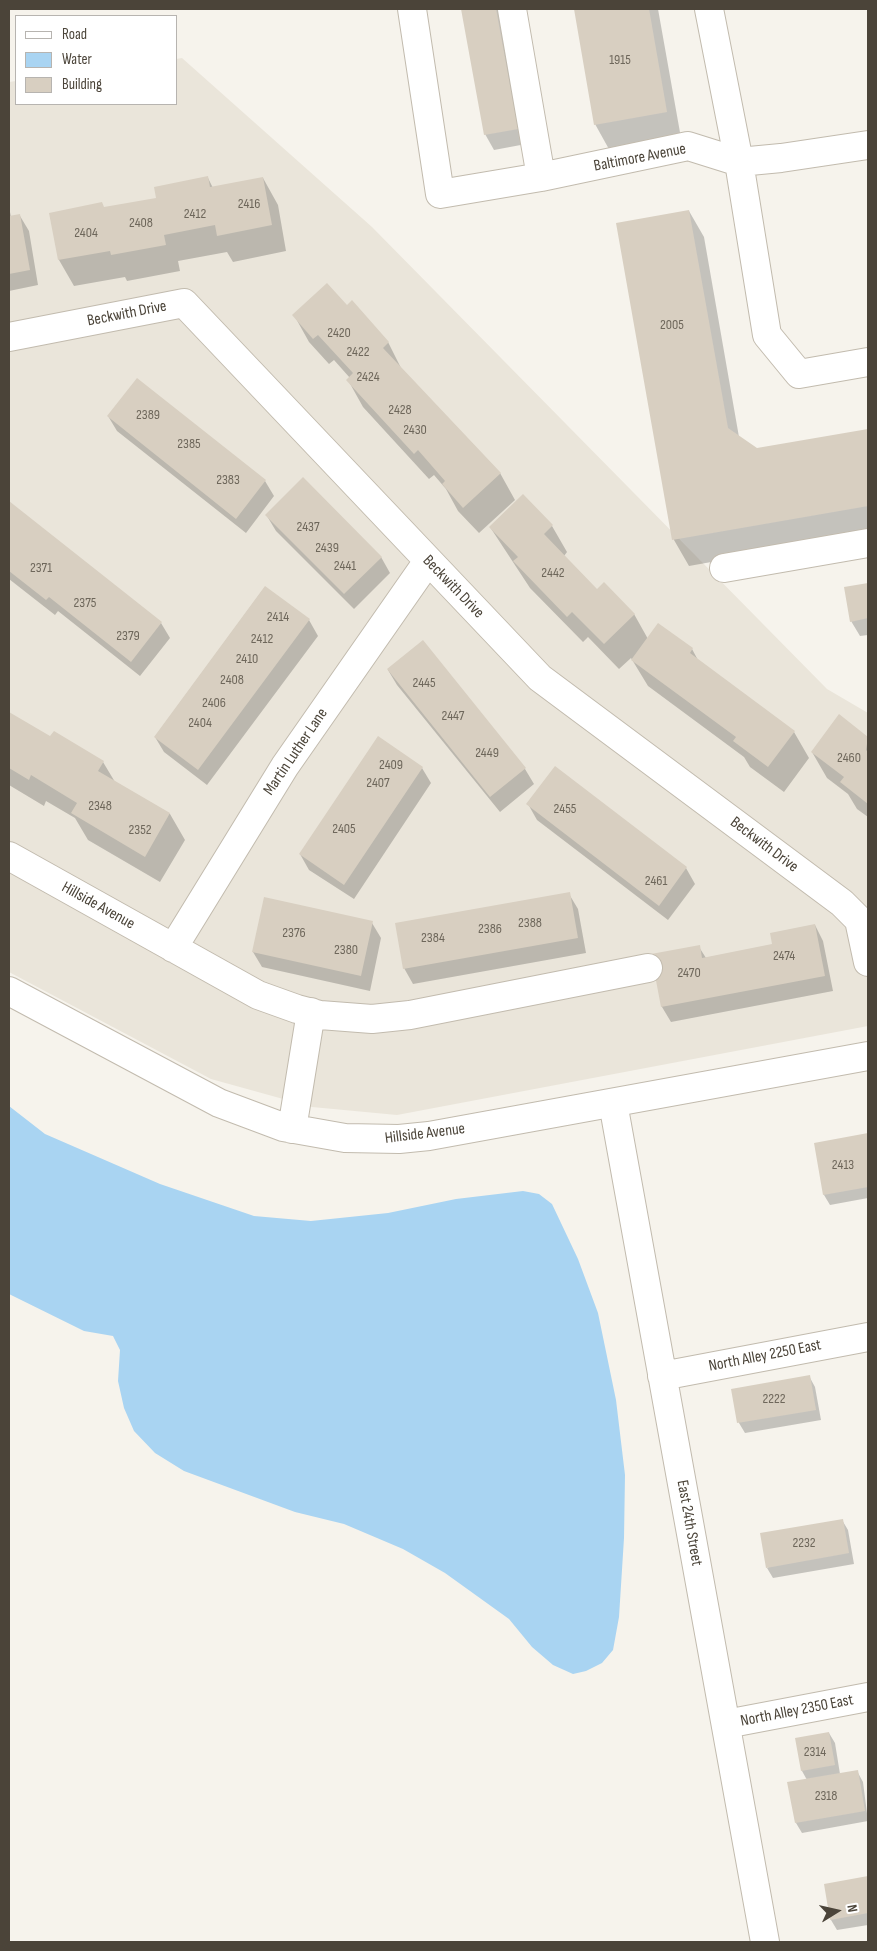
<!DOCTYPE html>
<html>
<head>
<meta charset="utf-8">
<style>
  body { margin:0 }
  #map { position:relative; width:877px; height:1951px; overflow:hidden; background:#f6f3ec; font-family:"Sofia Sans Condensed",sans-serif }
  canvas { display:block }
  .frame { position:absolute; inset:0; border:10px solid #4b4439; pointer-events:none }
  .legend { position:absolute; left:15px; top:15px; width:162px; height:90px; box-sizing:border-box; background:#fff; border:1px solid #b7b4b0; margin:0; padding:6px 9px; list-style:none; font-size:15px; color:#4b4439 }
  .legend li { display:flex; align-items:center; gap:10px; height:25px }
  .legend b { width:25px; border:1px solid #b7b4b0 }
  .north { position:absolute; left:812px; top:1886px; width:50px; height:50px; -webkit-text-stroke:4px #fff; paint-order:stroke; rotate:80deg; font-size:14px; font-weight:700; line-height:20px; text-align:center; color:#4b4439 }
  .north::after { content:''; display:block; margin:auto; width:18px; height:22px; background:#4b4439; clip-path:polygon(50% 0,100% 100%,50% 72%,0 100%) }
</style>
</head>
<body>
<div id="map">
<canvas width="877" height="1951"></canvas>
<div class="frame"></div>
<ul class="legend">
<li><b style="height:6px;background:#fff"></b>Road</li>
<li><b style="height:14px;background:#a9d4f2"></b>Water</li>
<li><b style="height:14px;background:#d8cfc1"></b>Building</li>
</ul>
<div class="north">N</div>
</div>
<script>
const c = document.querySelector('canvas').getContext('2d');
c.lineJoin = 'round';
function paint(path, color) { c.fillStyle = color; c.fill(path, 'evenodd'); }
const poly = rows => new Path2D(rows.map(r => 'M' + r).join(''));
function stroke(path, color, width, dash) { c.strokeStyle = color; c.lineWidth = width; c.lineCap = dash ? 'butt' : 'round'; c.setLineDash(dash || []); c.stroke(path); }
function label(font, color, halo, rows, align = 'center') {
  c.font = font + ' "Sofia Sans Condensed",sans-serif'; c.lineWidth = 4; c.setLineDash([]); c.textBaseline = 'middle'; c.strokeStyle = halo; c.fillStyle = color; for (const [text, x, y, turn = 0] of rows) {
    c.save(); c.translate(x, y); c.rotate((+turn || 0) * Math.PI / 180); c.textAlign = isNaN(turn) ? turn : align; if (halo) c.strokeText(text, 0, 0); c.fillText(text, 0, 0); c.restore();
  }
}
paint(poly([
  [182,58,372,227,827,689,868,713,868,1026,397,1115,312,1107,211,1079,9,972,9,82,16,81,16,104,176,104,176,59]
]), '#eae5da');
paint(poly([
  [9,1106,45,1134,160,1184,254,1216,311,1221,388,1213,456,1199,523,1191,539,1194,552,1204,578,1259,598,1313,616,1400,625,1475,624,1538,619,1617,613,1650,602,1663,586,1671,573,1674,553,1665,532,1647,509,1619,445,1573,403,1549,344,1524,295,1512,184,1471,155,1453,134,1431,124,1408,118,1381,120,1350,113,1336,84,1331,9,1294]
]), '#a9d4f2');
paint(poly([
  [463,9,500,9,526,144,494,150,485,134],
  [575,9,658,9,681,138,610,151,595,124],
  [208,178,213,188,263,178,278,205,286,251,233,262,227,252,178,261,180,271,127,281,125,277,74,286,59,260,50,214,105,209,157,199],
  [9,207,11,217,20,216,29,231,38,285,9,291],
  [689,211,704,237,739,437,757,449,868,430,868,534,689,566,674,540,618,224],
  [347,306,388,342,402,370,500,473,515,500,479,533,458,511,446,489,434,475,429,479,363,407,348,380,350,378,334,360,329,364,309,342,294,315],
  [108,416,265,481,274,496,246,533,117,431],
  [523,496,552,526,567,552,564,556,597,590,634,614,648,639,692,649,699,662,794,732,809,758,784,792,750,767,744,757,648,686,631,658,619,669,588,637,583,642,530,588,490,527],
  [9,503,161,623,170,638,140,676,58,611,55,615,9,579],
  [267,516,381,557,390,573,354,609,276,531],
  [868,584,868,635,860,636,851,621,846,588],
  [265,587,309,620,318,636,207,785,164,752,155,737],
  [423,642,525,769,534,784,500,812,397,685,388,670],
  [9,714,51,738,103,762,115,782,170,814,185,840,160,882,88,840,75,818,46,801,44,806,9,785],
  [839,716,868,738,868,817,857,809,848,794,827,778,812,752],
  [422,768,431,783,354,899,309,870,300,854],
  [555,768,686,868,695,884,668,920,537,820,528,804],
  [569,894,578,909,586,953,413,984,404,968],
  [372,923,381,938,370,991,262,967,253,952],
  [815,925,823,941,833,991,671,1022,662,1007,653,955,699,947,706,958,773,945],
  [867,1134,868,1198,830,1205,824,1195,815,1144],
  [809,1376,815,1387,821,1420,745,1433,739,1423,733,1390],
  [842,1520,848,1530,854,1564,773,1578,767,1568],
  [829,1733,835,1743,840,1774,857,1771,863,1782,868,1821,802,1833,796,1823,807,1780,802,1771,796,1739],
  [868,1877,868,1925,837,1930,831,1920,825,1885]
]), '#0003');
paint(poly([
  [461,9,496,9,518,129,484,135],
  [574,9,649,9,667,112,594,125],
  [208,176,210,187,263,177,272,225,217,236,215,225,164,235,166,245,111,255,110,251,58,260,49,213,102,202,104,207,156,198,154,187],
  [689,210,728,428,757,448,868,429,868,506,672,540,616,223],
  [20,214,30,270,9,274,9,216],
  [327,283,347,305,352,300,389,342,383,348,501,473,463,508,442,484,445,481,418,450,414,454,346,380,353,373,318,335,313,339,292,315],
  [137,378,266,480,236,519,107,416],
  [303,477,382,557,344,594,265,515],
  [523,494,553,525,544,534,597,589,604,582,635,614,604,644,572,612,567,617,513,561,518,557,489,527],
  [9,501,162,622,131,662,49,597,46,600,9,571],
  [868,583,868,618,850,622,844,587],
  [265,586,310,619,198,770,154,737],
  [658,623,693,648,690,653,795,731,768,767,733,741,736,737,631,660],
  [423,640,526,768,490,797,387,669],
  [9,712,50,736,54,731,104,761,98,771,170,813,145,857,71,813,77,803,31,775,29,780,9,768],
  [839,714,868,737,866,750,868,752,868,804,840,782,844,777,811,752],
  [378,736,423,767,344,885,299,854],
  [555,766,687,867,659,906,526,804],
  [570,892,578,938,403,969,395,923],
  [264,897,373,921,361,976,252,952],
  [815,924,825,976,661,1007,651,954,700,945,702,958,772,944,770,933],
  [868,1133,868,1187,823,1195,814,1143],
  [810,1375,816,1410,737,1423,731,1389],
  [843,1519,849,1553,766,1568,760,1533],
  [829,1732,835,1765,801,1771,795,1738],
  [858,1770,865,1811,795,1823,787,1782],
  [868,1876,868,1913,830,1920,824,1884]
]), '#d8cfc1');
const minor = poly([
  [412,9,440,194,541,177,688,146,739,162,781,158,868,145],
  [512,9,541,177],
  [709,9,739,162,767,335,799,374,868,362],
  [9,337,184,303,540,678,842,903,859,920,868,962],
  [724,568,868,543],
  [9,856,258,995,297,1009,320,1015,372,1019,410,1015,648,968],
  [173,948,285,766,428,561],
  [9,991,219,1103,283,1127,345,1138,399,1139,429,1136,868,1056],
  [613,1103,765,1942],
  [292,1129,311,1012],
  [662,1376,868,1337],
  [726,1724,868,1697]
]);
stroke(minor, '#c2bbae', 30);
stroke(minor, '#fff', 28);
label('14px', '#6e675b', null, [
  ["1915",620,60],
  ["2416",249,204],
  ["2412",195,214],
  ["2408",141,223],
  ["2404",86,233],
  ["2005",672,325],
  ["2420",339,333],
  ["2422",358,352],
  ["2424",368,377],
  ["2428",400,410],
  ["2389",148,415],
  ["2430",415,430],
  ["2385",189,444],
  ["2383",228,480],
  ["2437",308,527],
  ["2439",327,548],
  ["2441",345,566],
  ["2371",41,568],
  ["2442",553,573],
  ["2375",85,603],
  ["2414",278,617],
  ["2379",128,636],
  ["2412",262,639],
  ["2410",247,659],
  ["2408",232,680],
  ["2445",424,683],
  ["2406",214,703],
  ["2447",453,716],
  ["2404",200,723],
  ["2449",487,753],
  ["2460",849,758],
  ["2409",391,765],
  ["2407",378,783],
  ["2348",100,806],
  ["2455",565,809],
  ["2405",344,829],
  ["2352",140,830],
  ["2461",656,881],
  ["2388",530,923],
  ["2386",490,929],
  ["2376",294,933],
  ["2384",433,938],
  ["2380",346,950],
  ["2474",784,956],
  ["2470",689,973],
  ["2413",843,1165],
  ["2222",774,1399],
  ["2232",804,1543],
  ["2314",815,1752],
  ["2318",826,1796]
]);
label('16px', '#4b4439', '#fff', [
  ["Baltimore Avenue",640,158,-11],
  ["Beckwith Drive",127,314,-11],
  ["Beckwith Drive",453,587,46],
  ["Martin Luther Lane",296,752,-56],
  ["Beckwith Drive",764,845,37],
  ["Hillside Avenue",98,906,29],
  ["Hillside Avenue",425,1134,-7],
  ["North Alley 2250 East",765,1356,-11],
  ["East 24th Street",689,1523,80],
  ["North Alley 2350 East",797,1711,-11]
]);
</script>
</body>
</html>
